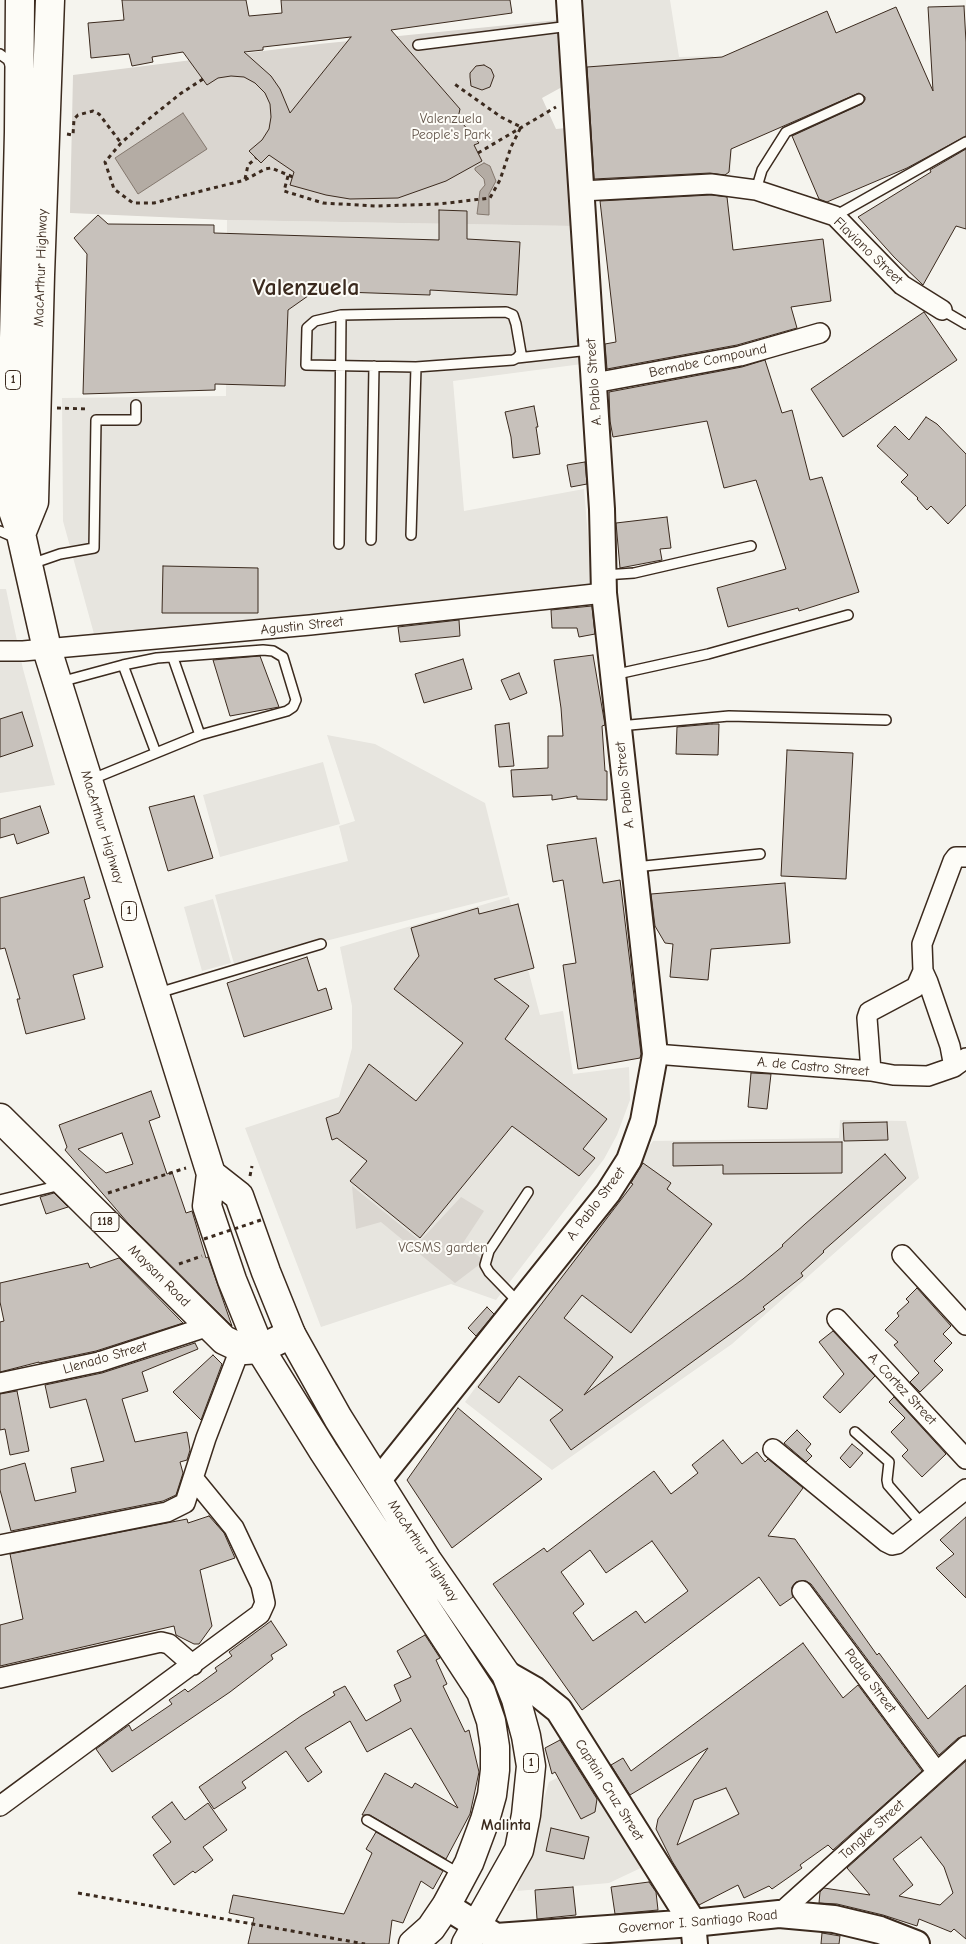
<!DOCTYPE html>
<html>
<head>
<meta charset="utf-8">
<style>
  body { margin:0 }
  canvas { display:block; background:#f5f4ee }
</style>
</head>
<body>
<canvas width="966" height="1944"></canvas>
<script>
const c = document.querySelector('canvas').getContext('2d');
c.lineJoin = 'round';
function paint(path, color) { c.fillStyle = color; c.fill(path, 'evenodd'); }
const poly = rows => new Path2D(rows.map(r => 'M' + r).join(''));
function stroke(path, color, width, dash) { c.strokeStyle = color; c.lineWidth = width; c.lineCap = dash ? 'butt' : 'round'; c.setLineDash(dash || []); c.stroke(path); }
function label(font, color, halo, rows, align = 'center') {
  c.font = font + ' "Comic Neue",sans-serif'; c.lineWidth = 4; c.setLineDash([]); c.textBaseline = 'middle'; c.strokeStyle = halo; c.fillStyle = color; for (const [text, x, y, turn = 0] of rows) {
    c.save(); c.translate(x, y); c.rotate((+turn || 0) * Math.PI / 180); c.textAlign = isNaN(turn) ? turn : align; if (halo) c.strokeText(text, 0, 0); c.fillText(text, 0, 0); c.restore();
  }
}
paint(poly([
  [579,0,670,0,679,57,713,56,735,108,730,180,591,188],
  [227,220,574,226,582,364,453,381,464,511,584,489,592,586,199,629,94,634,63,521,62,398,226,396],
  [0,589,6,589,23,669,55,785,0,793],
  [327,735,375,744,485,803,508,895,234,964,215,895,348,861,339,826,355,821],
  [323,762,340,824,220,857,203,795],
  [509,897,540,1015,563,1011,573,1074,629,1067,630,1100,617,1135,604,1159,496,1300,451,1284,321,1327,245,1128,339,1097,352,1048,352,1006,340,947],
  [213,899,231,963,202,971,184,907],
  [840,1120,906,1121,919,1178,732,1344,552,1470,465,1402,653,1141,839,1138],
  [582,1765,645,1866,609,1883,517,1891,549,1782]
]), '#e7e5df');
paint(poly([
  [558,20,562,87,542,98,556,129,566,128,574,226,227,220,70,213,73,75,319,44],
  [352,1186,420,1241,461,1197,484,1211,463,1243,484,1261,455,1283,381,1222,356,1229]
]), '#dad6d0');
const water = poly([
  [183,113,207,149,138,194,115,158,183,113],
  [484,163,490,166,496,181,489,194,489,215,477,214,480,191,485,185,484,179,475,170,475,168,484,163]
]);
paint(water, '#b4aca4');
stroke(water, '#84786e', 1);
const building = poly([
  [122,0,246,0,249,16,282,13,281,0,510,0,512,13,391,30,460,109,458,118,479,143,474,145,482,161,446,181,398,198,350,199,326,195,290,185,294,172,269,155,261,163,249,151,262,140,269,129,271,117,270,104,265,93,255,83,244,77,231,76,218,78,207,85,183,52,152,57,153,62,132,66,129,54,91,58,88,23,124,20,122,0],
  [351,37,290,113,280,89,271,76,244,52,263,50,263,47,351,37],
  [964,6,966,42,966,136,907,168,827,202,819,199,792,136,862,104,865,100,865,97,859,93,731,149,729,172,725,175,710,173,594,179,587,67,722,57,827,11,836,33,896,7,933,91,928,7,964,6],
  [484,65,491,69,494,76,490,87,482,90,471,86,470,77,470,73,476,66,484,65],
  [966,149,966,229,956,226,923,285,894,257,858,217,931,172,930,170,966,149],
  [711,195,727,197,733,250,823,239,831,301,791,307,797,328,737,345,607,369,605,344,616,342,600,201,711,195],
  [439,210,467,211,467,239,520,242,517,295,430,290,430,295,315,291,288,310,285,386,215,384,215,390,83,394,87,254,74,238,98,215,108,224,214,225,214,233,439,240,439,210],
  [924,312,957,360,843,437,811,389,924,312],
  [765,360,782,413,792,410,810,480,822,477,859,592,799,611,798,608,728,627,717,588,786,569,756,480,724,488,707,421,613,437,610,421,609,392,742,367,765,360],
  [534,406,538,427,536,427,540,454,513,458,511,437,505,412,534,406],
  [926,417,937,424,966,454,966,505,948,524,931,506,927,510,917,499,918,498,901,482,908,475,877,446,895,426,909,440,926,417],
  [585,462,587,484,571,487,567,465,585,462],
  [667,517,671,548,660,549,662,560,620,568,616,523,667,517],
  [163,566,258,568,258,613,162,613,163,566],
  [592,606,595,634,579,637,577,628,552,628,551,610,592,606],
  [459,620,460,636,400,642,398,627,459,620],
  [593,655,605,725,602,726,605,771,607,771,607,800,577,799,577,796,552,800,552,795,513,797,511,770,548,768,548,736,563,736,561,708,554,660,593,655],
  [260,656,279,707,230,716,213,660,260,656],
  [463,659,472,689,424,703,415,674,463,659],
  [519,673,527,693,510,700,501,680,519,673],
  [22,712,33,746,0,757,0,719,22,712],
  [509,723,514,766,499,767,495,725,509,723],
  [712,724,719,724,718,755,676,754,677,727,712,724],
  [787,750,853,753,846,879,781,876,787,750],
  [194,796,213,858,168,871,149,807,194,796],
  [40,806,49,833,17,844,14,834,0,838,0,819,40,806],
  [596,838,603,883,620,880,641,1054,640,1058,578,1069,563,965,576,963,563,880,553,882,547,845,596,838],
  [84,877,90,898,84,900,103,967,73,975,85,1019,26,1034,17,999,20,999,5,948,0,949,0,898,84,877],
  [785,883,790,943,711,949,708,980,670,977,673,944,665,943,655,926,651,894,785,883],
  [518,904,534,968,494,979,529,1006,505,1039,607,1119,583,1149,595,1158,579,1176,512,1126,420,1238,350,1181,367,1161,337,1138,332,1140,326,1118,339,1113,369,1064,416,1101,463,1043,394,989,419,956,411,928,478,908,479,914,518,904],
  [307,957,318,991,326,988,332,1009,244,1037,227,983,307,957],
  [751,1073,771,1074,767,1109,748,1107,751,1073],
  [151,1091,160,1117,149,1121,167,1174,172,1172,186,1213,192,1211,206,1258,208,1257,232,1326,128,1223,65,1150,67,1147,59,1125,151,1091],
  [122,1133,133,1164,106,1173,78,1149,122,1133],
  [887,1122,888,1140,844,1141,843,1123,887,1122],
  [842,1142,842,1173,723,1174,723,1165,673,1166,673,1143,842,1142],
  [885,1154,906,1178,823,1251,824,1252,801,1273,803,1276,763,1307,765,1309,571,1450,550,1420,563,1410,519,1376,499,1403,478,1387,633,1184,631,1183,643,1163,671,1183,667,1189,712,1224,631,1333,582,1295,564,1318,613,1357,584,1395,743,1279,783,1246,782,1245,805,1224,885,1154],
  [54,1193,68,1207,46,1214,40,1197,54,1193],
  [119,1258,183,1323,96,1351,39,1363,39,1362,0,1372,0,1322,4,1321,0,1302,0,1283,88,1263,90,1268,119,1258],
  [917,1288,951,1326,943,1334,952,1343,934,1361,943,1370,920,1392,910,1382,919,1373,894,1345,898,1342,885,1330,899,1316,897,1313,909,1302,906,1299,917,1288],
  [487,1307,494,1314,476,1336,468,1328,487,1307],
  [833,1331,875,1376,840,1413,823,1397,844,1374,819,1342,833,1331],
  [195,1343,198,1349,142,1372,148,1391,122,1399,135,1442,187,1432,190,1450,187,1460,180,1462,183,1473,176,1495,163,1501,11,1531,0,1490,0,1470,25,1463,35,1501,76,1492,71,1468,104,1461,86,1399,50,1408,45,1385,102,1373,195,1343],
  [213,1355,222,1364,201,1420,173,1392,213,1355],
  [17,1391,29,1451,10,1455,5,1429,0,1430,0,1394,17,1391],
  [894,1397,946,1454,922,1477,902,1456,908,1450,891,1432,905,1418,889,1402,894,1397],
  [458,1408,542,1479,452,1548,407,1480,458,1408],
  [797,1430,811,1444,806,1450,812,1456,806,1462,784,1443,797,1430],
  [723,1440,742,1464,757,1452,765,1462,768,1459,803,1488,768,1536,795,1539,877,1655,879,1653,928,1719,966,1685,966,1735,958,1738,939,1755,811,1584,806,1581,796,1582,792,1587,793,1597,780,1606,759,1577,582,1710,493,1584,544,1548,547,1552,654,1471,671,1494,698,1473,692,1465,723,1440],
  [652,1541,688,1591,645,1623,636,1611,593,1641,573,1613,584,1604,561,1572,590,1550,606,1573,652,1541],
  [852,1444,863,1453,850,1468,840,1458,852,1444],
  [209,1516,224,1533,235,1558,200,1570,212,1626,199,1644,194,1644,176,1635,174,1626,0,1666,0,1625,23,1619,10,1554,187,1519,188,1523,209,1516],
  [966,1517,966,1598,936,1568,954,1554,940,1540,966,1517],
  [271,1621,287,1645,271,1655,273,1659,230,1692,112,1772,96,1749,129,1725,132,1731,172,1704,169,1700,185,1689,188,1692,217,1671,215,1668,232,1656,229,1652,271,1621],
  [425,1635,440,1658,436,1660,447,1684,443,1686,465,1732,469,1730,479,1772,470,1814,446,1859,370,1815,362,1815,385,1773,412,1788,415,1783,458,1808,411,1728,367,1752,350,1721,305,1748,322,1772,308,1782,286,1751,242,1782,246,1788,214,1809,199,1787,301,1716,335,1695,333,1692,345,1686,366,1721,401,1701,394,1685,411,1677,397,1651,425,1635],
  [803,1643,843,1698,858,1685,922,1771,833,1850,828,1845,800,1865,802,1868,772,1889,769,1886,744,1898,738,1885,699,1905,672,1861,656,1829,658,1819,708,1748,630,1795,611,1765,623,1758,631,1771,803,1643],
  [726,1788,739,1814,677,1845,694,1800,726,1788],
  [560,1740,597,1799,595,1812,581,1819,555,1772,552,1774,545,1748,560,1740],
  [966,1761,966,1939,954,1929,951,1932,919,1919,917,1926,883,1915,837,1904,819,1903,820,1892,824,1888,870,1895,847,1868,966,1761],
  [921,1837,944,1867,953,1893,940,1905,899,1896,913,1885,893,1859,921,1837],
  [172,1802,185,1820,208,1803,227,1830,203,1847,213,1860,195,1873,193,1871,174,1885,153,1855,171,1842,152,1817,172,1802],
  [551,1828,589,1837,584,1859,546,1851,551,1828],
  [376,1832,443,1871,433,1889,421,1881,403,1923,392,1920,389,1944,248,1944,254,1918,229,1913,233,1895,344,1914,372,1853,366,1849,376,1832],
  [649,1882,656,1892,658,1910,615,1914,611,1887,649,1882],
  [573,1887,576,1915,537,1919,535,1890,573,1887],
  [822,1933,840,1936,839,1944,821,1944,822,1933]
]);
paint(building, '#c7c1bb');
stroke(building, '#3b2a1e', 1);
const service = poly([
  [418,45,570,26],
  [0,54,8,60,11,67],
  [756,190,762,170,786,132,859,99],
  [835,216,966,142],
  [942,310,966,324],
  [517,358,521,353,516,324,513,315,506,312,341,315,315,321,307,328,306,365,416,367,513,360,517,358,590,350],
  [0,531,18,539],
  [411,535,416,367],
  [371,540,374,366],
  [339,544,341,315],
  [31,564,60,554,94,548,96,420,136,420,136,405],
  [604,575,634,573,751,546],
  [173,658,200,735],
  [123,665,156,753],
  [613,675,708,654,848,615],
  [60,682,123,665,157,658,263,650,273,651,283,657,296,700,293,707,287,711,200,735,90,780],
  [619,726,729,716,886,720],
  [635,867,760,854],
  [158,993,321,944],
  [0,1200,61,1185],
  [519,1303,489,1272,485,1265,489,1251,528,1192],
  [855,1432,889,1462,887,1480,888,1485,922,1524],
  [367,1820,460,1874]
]);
const minor = poly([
  [582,191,711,184,756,190,835,216,902,285,942,310],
  [594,383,740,356,820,333],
  [0,651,23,651,310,625,604,593],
  [923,971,928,982,950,1046,954,1067],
  [655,1054,871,1071,893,1075,928,1076,954,1067,966,1058],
  [871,1071,867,1018,869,1012,916,987,923,971,922,944,953,861,956,857,966,857],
  [902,1255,966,1325],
  [837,1319,966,1459],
  [0,1383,99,1362,209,1326],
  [773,1449,886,1542,892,1545,897,1544,966,1489],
  [0,1545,167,1512,185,1503,206,1438,237,1357,245,1350],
  [802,1591,937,1772],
  [0,1678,161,1642,169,1644,193,1665],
  [0,1806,260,1614,265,1603,261,1585,234,1528,194,1479],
  [779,1914,966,1746]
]);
const tertiary = poly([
  [378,1481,608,1193,629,1160,643,1121,654,1061,655,1054,604,593,602,509,569,0],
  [693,1923,695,1944]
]);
const secondary = poly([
  [506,1674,534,1690,559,1710,693,1923],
  [446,1906,496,1937,693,1923,779,1914,834,1919,880,1930,916,1944]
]);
const primary = poly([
  [0,1118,224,1340,245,1350,260,1349,291,1334]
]);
const trunk = poly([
  [20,0,19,132,10,502,21,534,47,649,211,1174,207,1206,232,1280,260,1349,324,1452,481,1692,491,1721,495,1747,495,1770,492,1795,485,1820,469,1863,446,1906,431,1928,413,1944],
  [21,534,34,502,40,275,50,0],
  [211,1174,239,1196,266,1272,291,1334,338,1418,427,1560,506,1674,516,1699,526,1736,531,1766,526,1815,519,1850,466,1944]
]);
stroke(service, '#3b2a1e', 12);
stroke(minor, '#3b2a1e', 22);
stroke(tertiary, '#3b2a1e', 28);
stroke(secondary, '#3b2a1e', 30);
stroke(primary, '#3b2a1e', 31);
stroke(trunk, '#3b2a1e', 31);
stroke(poly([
  [203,79,180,94,145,122,121,143,105,162,114,189,133,203,154,203,245,180,265,169,271,168,293,177],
  [67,134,73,135,74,119,78,115,93,111,99,114,121,143],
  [478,153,556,107],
  [288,176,284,191,323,203,376,206,439,204,490,198,500,180,511,147,521,127,501,117,453,83],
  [245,179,248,165,256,158],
  [57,408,89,409],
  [250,1176,252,1166],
  [108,1193,186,1168],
  [179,1264,202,1256],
  [78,1893,365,1944]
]), '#3b2a1e', 3, [4, 4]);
stroke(service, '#fdfcf7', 9);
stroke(minor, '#fdfcf7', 19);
stroke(tertiary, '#fdfcf7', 24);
stroke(secondary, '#fdfcf7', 26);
stroke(primary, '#fdfcf7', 28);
stroke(trunk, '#fdfcf7', 28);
stroke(poly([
  [204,1239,264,1219]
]), '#3b2a1e', 3, [4, 4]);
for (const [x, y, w] of [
  [13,380,15],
  [129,911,15],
  [105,1222,28],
  [531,1763,15]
]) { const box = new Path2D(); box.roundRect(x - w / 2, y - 9.5, w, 19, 4); c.fillStyle = '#fdfcf7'; c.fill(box); stroke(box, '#3b2a1e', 1); }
label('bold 12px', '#3b2a1e', null, [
  ["1",13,380],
  ["1",129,911],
  ["118",105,1222],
  ["1",531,1763]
]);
label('14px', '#63554a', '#fdfcf7', [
  ["Valenzuela",451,119],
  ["People's Park",451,135],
  ["VCSMS garden",443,1248]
]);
label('14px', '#3b2a1e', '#fdfcf7', [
  ["Flaviano Street",868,251,44],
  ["MacArthur Highway",41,268,-88],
  ["Bernabe Compound",708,361,-12],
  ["A. Pablo Street",594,382,-94],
  ["Agustin Street",302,626,-6],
  ["A. Pablo Street",625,785,-96],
  ["MacArthur Highway",102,827,73],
  ["A. de Castro Street",813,1067,5],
  ["A. Pablo Street",596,1204,-53],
  ["Maysan Road",159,1276,45],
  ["Llenado Street",105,1358,-16],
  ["A. Cortez Street",902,1389,47],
  ["MacArthur Highway",423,1551,57],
  ["Padua Street",870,1681,53],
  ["Captain Cruz Street",609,1790,58],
  ["Tangke Street",872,1830,-42],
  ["Governor I. Santiago Road",698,1922,-5]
]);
label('bold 16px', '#3b2a1e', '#fdfcf7', [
  ["Malinta",506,1825]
]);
label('bold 24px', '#3b2a1e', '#fdfcf7', [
  ["Valenzuela",306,288]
]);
</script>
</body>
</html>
